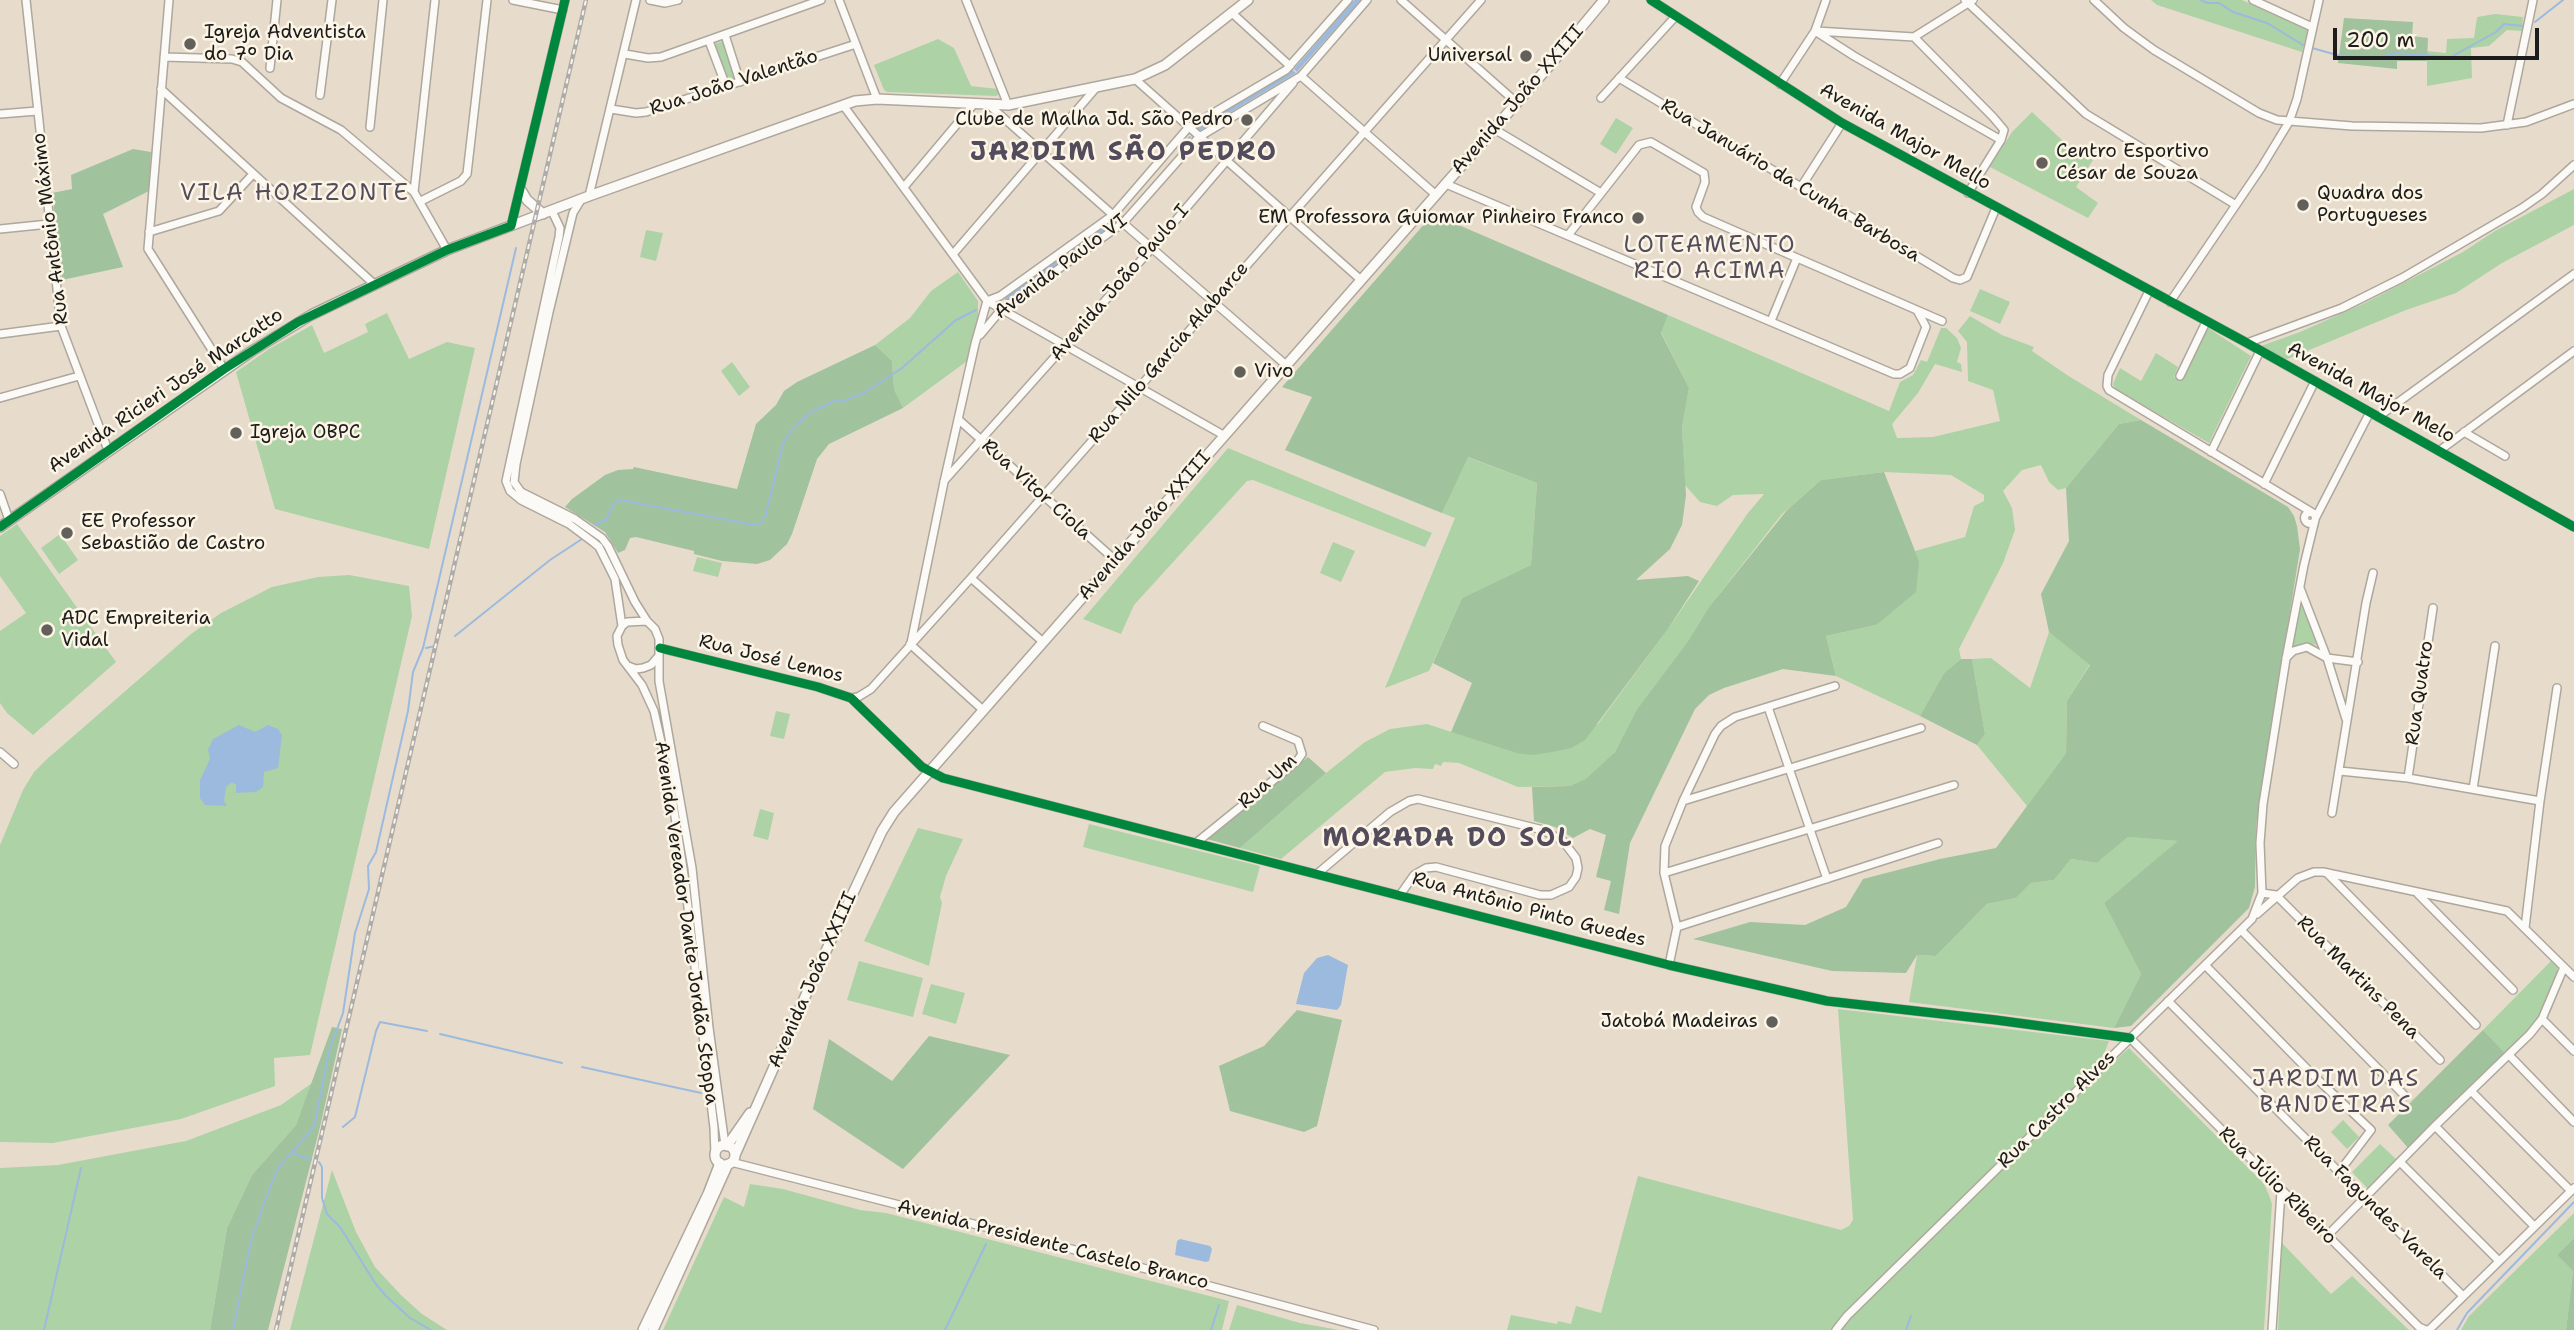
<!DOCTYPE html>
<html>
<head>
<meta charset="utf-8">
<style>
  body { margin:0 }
  #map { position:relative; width:2574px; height:1330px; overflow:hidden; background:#e7dccc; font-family:"Shantell Sans",sans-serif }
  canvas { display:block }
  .scale { position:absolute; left:2333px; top:28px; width:206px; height:32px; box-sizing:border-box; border:4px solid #1c1c1c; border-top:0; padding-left:9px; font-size:21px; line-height:24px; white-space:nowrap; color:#1c1c1c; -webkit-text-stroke:5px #fcf5e5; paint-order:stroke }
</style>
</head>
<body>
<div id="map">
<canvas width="2574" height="1330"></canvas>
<div class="scale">200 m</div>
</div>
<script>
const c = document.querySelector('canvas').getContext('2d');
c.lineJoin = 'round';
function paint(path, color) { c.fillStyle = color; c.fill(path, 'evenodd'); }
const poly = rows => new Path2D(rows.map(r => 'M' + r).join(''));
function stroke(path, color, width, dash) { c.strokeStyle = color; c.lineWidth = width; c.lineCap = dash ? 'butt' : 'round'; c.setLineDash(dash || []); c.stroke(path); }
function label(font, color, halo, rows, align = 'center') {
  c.font = font + ' "Shantell Sans",sans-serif'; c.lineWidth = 5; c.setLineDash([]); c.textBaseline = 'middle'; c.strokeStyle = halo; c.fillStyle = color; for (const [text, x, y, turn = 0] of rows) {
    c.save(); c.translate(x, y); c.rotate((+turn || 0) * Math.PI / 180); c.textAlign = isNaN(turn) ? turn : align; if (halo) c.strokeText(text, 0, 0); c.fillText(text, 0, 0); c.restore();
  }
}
paint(poly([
  [2151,0,2242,0,2308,29,2302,52,2157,5],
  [2495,14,2523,17,2522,31,2507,30,2489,46,2471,48,2472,78,2427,86,2427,51,2446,53,2447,39,2474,38,2477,17],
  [938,39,954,48,971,86,998,89,999,92,997,96,887,92,884,90,874,65],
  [724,41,737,79,727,82,714,44],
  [2032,112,2062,140,2093,160,2076,187,2098,203,2088,218,1990,167,2012,132],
  [1616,118,1633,128,1616,154,1600,144],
  [2574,189,2574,225,2502,263,2456,293,2406,310,2285,360,2261,346,2300,332,2365,303,2463,252,2495,231],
  [646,230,663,233,656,261,640,257],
  [958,272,978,301,978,315,967,361,903,408,894,389,892,361,875,345,910,318,931,291],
  [1980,289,2010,302,2000,324,1970,311],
  [387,313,409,359,447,342,475,348,429,549,275,509,236,372,269,349,312,325,324,353,368,332,365,324],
  [1668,315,1889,411,1900,382,1913,375,1921,360,1927,362,1941,328,1946,328,1957,338,1961,348,1957,362,1961,364,1962,372,1935,364,1918,393,1892,424,1897,438,1933,437,2000,421,1993,390,1968,381,1967,342,1958,331,1970,316,2002,335,2034,347,2032,351,2067,375,2141,420,2119,424,2066,488,2058,490,2049,482,2041,465,2022,470,2003,491,2012,508,2015,530,2003,563,1959,649,1961,659,1944,673,1920,716,1836,676,1826,636,1876,625,1919,561,1915,551,1965,537,1974,506,1984,501,1984,495,1951,475,1884,472,1821,480,1782,514,1709,607,1688,641,1637,709,1615,752,1586,780,1570,786,1518,787,1459,763,1443,762,1441,766,1435,764,1433,769,1415,768,1385,772,1281,859,1240,848,1326,773,1365,742,1390,729,1427,724,1516,753,1598,724,1668,629,1748,513,1764,494,1733,495,1717,506,1700,502,1685,485,1682,428,1689,388,1661,332],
  [2208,328,2251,356,2209,443,2115,389,2113,384,2120,368,2141,381,2156,353,2178,367,2174,377,2183,380,2204,332],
  [732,362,750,387,739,396,721,371],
  [1228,448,1432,533,1425,547,1253,480,1247,481,1134,605,1121,634,1083,619],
  [1467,457,1537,483,1531,565,1462,598,1429,671,1385,688,1455,518,1442,513],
  [17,524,116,662,33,735,7,713,0,703,0,631,26,613,0,576,0,536],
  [60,534,78,560,59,574,41,548],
  [1333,542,1355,551,1341,582,1320,573],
  [697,557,722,563,718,577,693,571],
  [349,575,409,586,412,616,310,1055,274,1058,275,1086,181,1119,53,1143,0,1142,0,845,23,790,34,772,47,759,191,634,221,613,272,587,318,577],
  [2301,604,2318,645,2304,643,2292,648],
  [2049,632,2090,664,2067,701,2066,753,2027,806,1977,745,1985,734,1972,659,1991,658,2030,688],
  [776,711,790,714,784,739,770,736],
  [760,809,774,813,768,840,753,836],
  [1089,824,1260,866,1253,892,1083,847],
  [918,828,963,839,946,876,940,897,942,903,929,966,864,941],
  [2128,837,2180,841,2104,903,2141,974,2114,1028,1909,1002,1917,955,1936,956,1987,904,2016,898,2031,883,2054,880,2071,859,2097,863],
  [859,961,923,978,913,1017,847,1000],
  [2551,961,2557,967,2558,974,2543,1012,2533,1027,2506,1054,2483,1030],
  [931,984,965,993,956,1024,922,1014],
  [1838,1009,2109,1041,2104,1054,2112,1063,2129,1048,2264,1184,2269,1195,2272,1204,2264,1330,1507,1330,1511,1315,1557,1324,1558,1321,1571,1324,1576,1306,1601,1313,1638,1176,1841,1230,1849,1226,1853,1220],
  [312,1083,296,1125,252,1175,227,1228,210,1330,0,1330,0,1168,58,1165,186,1141,281,1105],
  [2343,1120,2359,1137,2347,1149,2331,1132],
  [2380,1144,2397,1160,2368,1189,2352,1172],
  [332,1170,356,1232,375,1267,401,1295,422,1314,447,1330,290,1330],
  [750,1184,783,1189,860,1210,886,1213,1229,1301,1222,1330,663,1330,724,1197,744,1207],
  [2574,1213,2574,1238,2557,1255,2573,1271,2566,1330,2461,1330,2469,1316],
  [2282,1243,2331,1294,2352,1276,2409,1330,2278,1330],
  [1237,1305,1300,1323,1339,1330,1229,1330]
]), '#add2a6');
paint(poly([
  [2344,18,2413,22,2412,36,2428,38,2427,61,2397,61,2397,69,2338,63],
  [133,149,151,152,149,191,103,214,123,267,62,280,52,193,72,189,71,175],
  [1433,214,1668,315,1661,333,1689,388,1682,428,1686,495,1682,525,1670,549,1636,580,1688,576,1699,581,1668,629,1585,740,1571,748,1552,752,1533,755,1516,753,1451,732,1472,683,1433,663,1462,598,1531,565,1537,483,1468,457,1442,513,1285,450,1312,397,1282,387],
  [875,345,892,361,894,389,903,408,829,444,817,459,792,534,787,544,770,560,757,564,722,561,694,554,694,551,636,537,630,538,625,550,618,553,605,532,565,507,572,499,605,475,618,470,633,469,634,467,737,489,756,424,776,405,784,391,797,382],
  [2141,420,2288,507,2294,516,2297,526,2300,549,2256,826,2255,887,2249,908,2131,1026,2114,1028,2141,974,2104,903,2178,841,2128,837,2097,863,2071,859,2054,880,2031,883,2016,898,1987,904,1936,956,1917,955,1906,973,1832,971,1693,939,1750,922,1805,925,1846,907,1863,879,1940,859,1996,848,2066,753,2067,701,2090,665,2049,632,2041,594,2069,541,2066,488,2119,424],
  [1884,472,1919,561,1916,592,1876,625,1826,636,1836,676,1783,669,1724,688,1709,695,1695,709,1630,843,1619,914,1604,910,1611,881,1596,877,1606,835,1590,829,1573,838,1555,827,1534,821,1532,787,1570,786,1586,779,1615,752,1637,709,1688,641,1709,607,1787,510,1821,480],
  [1961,659,1972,659,1985,734,1977,745,1920,716,1944,673],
  [1308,757,1326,773,1240,848,1207,839],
  [1297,1010,1342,1020,1317,1126,1304,1132,1230,1111,1219,1066,1264,1046],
  [332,1027,342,1029,320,1127,268,1330,210,1330,227,1228,252,1175,296,1125],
  [2483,1030,2506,1054,2409,1149,2388,1125],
  [929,1036,1010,1055,903,1169,813,1109,829,1039,892,1081],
  [2574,1238,2574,1330,2566,1330,2573,1271,2557,1255]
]), '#a0c29c');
paint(poly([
  [1354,0,1361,0,1297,72,1294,69],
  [1293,70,1296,73,1199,131,1195,128],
  [1119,213,1123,216,1118,221,1007,301,1003,298,1108,223],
  [239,725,255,732,268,725,278,729,282,735,278,768,264,772,263,787,256,792,236,793,236,785,232,782,226,787,224,801,227,806,205,805,200,798,200,780,210,759,208,750,213,739],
  [1328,955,1348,965,1341,1005,1337,1010,1296,1004,1304,973,1317,958],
  [1180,1239,1210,1246,1212,1249,1209,1261,1206,1262,1175,1255,1177,1241]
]), '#9cbade');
stroke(poly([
  [2201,0,2207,3,2219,3,2233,12,2267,23,2303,45],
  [2535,22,2563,0],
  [2312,48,2337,55,2374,58,2397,53,2451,57,2496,32,2504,24,2523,26],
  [1186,141,1190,137],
  [595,525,606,520,614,503,620,500,755,525,761,523,765,518,783,444,792,429,810,413,835,401,846,400,864,393,902,368,956,320,976,310],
  [455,636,550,560,582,539],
  [426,648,435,646],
  [440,1034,562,1063],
  [582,1067,701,1093],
  [343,1127,355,1117,376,1031,380,1022,427,1031],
  [293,1153,311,1160],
  [319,1162,322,1167,322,1198,327,1214,340,1227,375,1283,386,1296,410,1318,431,1330],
  [44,1330,81,1168],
  [233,1330,251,1241,271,1184,279,1167,314,1127,329,1051,343,1013,355,933,369,889,368,866,376,852,408,711,413,672,423,648,516,248],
  [945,1330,986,1244],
  [1211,1330,1219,1305],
  [1906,1330,1911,1316],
  [2457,1330,2467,1313,2574,1202]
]), '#9cbade', 2);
const minor = poly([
  [26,0,61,326,108,450],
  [169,0,148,249,224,369],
  [513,0,563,10],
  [650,0,665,3,678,0],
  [839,0,877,99],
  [966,0,1008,105],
  [1401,0,1517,103],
  [1651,0,1842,123,2247,343,2574,527],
  [1965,0,2086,114,2236,205],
  [2094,0,2124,28,2154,50,2259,113,2277,120,2352,126,2481,128,2526,122,2574,104],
  [2253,0,2312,27],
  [1232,13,1290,66],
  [1815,31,1854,56,2001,140],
  [1816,31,1914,37,1973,0],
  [725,35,740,82],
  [1914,37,1993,117,2004,130,2001,140,1968,193],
  [709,41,726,86],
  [625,54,648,58,661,57,821,0],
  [164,57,232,59,242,62,281,98,341,130,414,192,447,250],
  [270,68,277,0],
  [1301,76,1436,195],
  [1619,78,1953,278,1960,280,1967,277,1996,208],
  [1135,79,1361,280],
  [1780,84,1815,31,1826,0],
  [161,89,374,284],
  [320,95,332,0],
  [1601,98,1675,17],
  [843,105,987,301,1225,436],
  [989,105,1113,215],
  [611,109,636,113,646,112,856,44],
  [0,114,37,111],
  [2507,125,2533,0],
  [370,127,383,0],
  [1494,129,1601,193],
  [1446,184,1894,374,1900,374,1910,368,1926,327,1918,312],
  [904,187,973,105],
  [1801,187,1842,123],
  [414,192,435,0],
  [589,196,636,0],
  [581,200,573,213,549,312,516,464,514,482,521,492,575,519,602,538,608,546,635,602,647,621,655,629,659,639,659,681,692,868,709,1028,725,1145],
  [421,201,461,181,467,174,487,0],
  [552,211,560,228,559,237,506,481,510,491,521,500,569,524,593,542,599,547,615,579,622,626,617,636,618,645,623,660,642,685,654,711,669,777,685,882,714,1128,715,1154],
  [1123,223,1286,365],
  [511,226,565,0],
  [0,229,49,224],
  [149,232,219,211,253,174],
  [1569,234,1639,145,1651,142,1704,173,1705,182,1696,207,1698,212,1703,217,1942,321],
  [954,253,1095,89],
  [2149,291,2108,375,2107,386,2109,390,2313,513],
  [2170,302,2261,168,2289,122,2297,99,2319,0],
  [1771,321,1797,258],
  [0,334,61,326],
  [980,335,1001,310,1123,223,1199,137,1301,76,1367,0],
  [2247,343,2342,308,2402,278,2522,208,2542,194,2574,165],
  [2180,376,2206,322],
  [0,398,79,376],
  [2378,417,2574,274],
  [958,419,1115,560],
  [2464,432,2505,456],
  [2439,451,2574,351],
  [2211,452,2260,351],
  [944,481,1152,248,1293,83],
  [2264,484,2315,381],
  [0,494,9,520],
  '2304.5 518a5.5 5.5 0 1 1 11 0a5.5 5.5 0 1 1-11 0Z',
  [2316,517,2370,412],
  [971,578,1043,642],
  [2300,588,2327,658,2346,719],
  [622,626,627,622,647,621],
  [911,643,944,482,975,344,987,301,1000,296,1113,215,1188,128,1286,70,1348,0],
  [910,644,983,710],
  [660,648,818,687,851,698,922,767,943,778,1669,965,1827,1001,1996,1020,2130,1038],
  [2286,658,2293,651,2307,647,2327,658,2358,662],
  [628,666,636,669,643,668,651,665,657,658],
  [851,698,858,697,871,689,971,578,1481,0],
  [1768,707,1827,879],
  [0,752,14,764],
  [2340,771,2408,778,2540,801],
  [2408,778,2433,608],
  [2473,789,2495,646],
  [1683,801,1921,728],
  [2332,813,2366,603,2373,573],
  [1196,843,1297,761,1302,754,1298,741,1263,726],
  [1664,873,1954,785],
  [1317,874,1390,812,1409,801,1418,799,1543,830,1563,841,1576,858,1578,868,1576,877,1569,887,1551,895,1540,895,1436,867,1426,868,1414,875,1400,895],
  [2328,874,2476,1025],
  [2262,893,2276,895,2440,1060],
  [2418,894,2513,990],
  [2257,914,2298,878,2314,872,2323,872,2507,911,2574,977],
  [1677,927,1938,843],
  [2525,928,2540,801,2557,688],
  [2241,930,2405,1096],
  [1669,965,1677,927,1664,873,1665,846,1683,801,1715,734,1721,726,1735,717,1835,686],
  [2205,965,2313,1075,2371,1130,2339,1172],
  [2168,1001,2463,1296],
  [2542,1019,2574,1051],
  [2130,1038,2419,1327,2426,1330],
  [2509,1055,2574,1122],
  [2471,1091,2571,1191],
  [2435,1126,2534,1226],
  [731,1162,1083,1252,1374,1330],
  [2400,1162,2499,1261],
  [2327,1236,2435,1126,2530,1034,2542,1019,2564,967],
  [1836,1330,1847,1316,2252,919,2262,893,2260,843,2263,804,2286,659,2304,565,2315,520],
  [2272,1330,2281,1191],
  [2427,1330,2430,1329,2574,1188]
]);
const major = poly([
  [521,190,527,200,543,214],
  [0,527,252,351,311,315,447,250,589,196,855,101,877,99,1008,105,1135,79,1165,65,1248,0],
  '715 1155a10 10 0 1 1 20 0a10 10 0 1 1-20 0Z',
  [727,1146,750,1113],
  [735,1155,812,981,882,831,894,812,1550,65,1604,0],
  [643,1330,708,1194,720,1163],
  [653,1330,728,1164]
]);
stroke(minor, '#aea79d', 10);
stroke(major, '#aea79d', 12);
stroke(minor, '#fbfaf7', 7);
stroke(major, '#fbfaf7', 9);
const rail = poly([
  [276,1330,586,0]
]);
stroke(rail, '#aeacaa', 4.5);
stroke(rail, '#fcf5e5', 2, [5]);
stroke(poly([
  [1651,0,1842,123,2247,343,2574,527],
  [0,527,224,369,298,322,447,250,511,226,565,0],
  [660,648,818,687,851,698,922,767,943,778,1669,965,1827,1001,1996,1020,2130,1038]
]), '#00873e', 9);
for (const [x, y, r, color] of [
  [190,44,7,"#635f5a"],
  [1526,56,7,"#635f5a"],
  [1247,120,7,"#635f5a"],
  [2042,163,7,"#635f5a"],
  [2303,205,7,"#635f5a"],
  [1638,218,7,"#635f5a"],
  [1240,372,7,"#635f5a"],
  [236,433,7,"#635f5a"],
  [67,533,7,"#635f5a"],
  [47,630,7,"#635f5a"],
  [1772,1022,7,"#635f5a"]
]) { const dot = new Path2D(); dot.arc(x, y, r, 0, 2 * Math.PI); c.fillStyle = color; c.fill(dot); stroke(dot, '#fcf5e5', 2.5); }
label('19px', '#1c1c1c', '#fcf5e5', [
  ["Igreja Adventista",204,33],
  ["do 7º Dia",204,55],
  ["Universal",1512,56,"right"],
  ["Clube de Malha Jd. São Pedro",1233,120,"right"],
  ["Centro Esportivo",2056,152],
  ["César de Souza",2056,174],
  ["Quadra dos",2317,194],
  ["Portugueses",2317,216],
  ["EM Professora Guiomar Pinheiro Franco",1624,218,"right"],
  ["Vivo",1254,372],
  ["Igreja OBPC",250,433],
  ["EE Professor",81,522],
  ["Sebastião de Castro",81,544],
  ["ADC Empreiteria",61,619],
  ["Vidal",61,641],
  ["Jatobá Madeiras",1758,1022,"right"]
], 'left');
label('19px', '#1c1c1c', '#fcf5e5', [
  ["Rua João Valentão",734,83,-18],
  ["Avenida João XXIII",1518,100,-49],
  ["Avenida Major Mello",1905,137,30],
  ["Rua Januário da Cunha Barbosa",1790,181,31],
  ["Rua Antônio Máximo",51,229,-97],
  ["Avenida Paulo VI",1061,267,-37],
  ["Avenida João Paulo I",1120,283,-49],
  ["Rua Nilo Garcia Alabarce",1169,353,-49],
  ["Avenida Ricieri José Marcatto",166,391,-34],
  ["Avenida Major Melo",2371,393,29],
  ["Rua Vitor Ciola",1036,490,42],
  ["Avenida João XXIII",1145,526,-49],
  ["Rua José Lemos",771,659,14],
  ["Rua Quatro",2420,693,-82],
  ["Rua Um",1268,782,-42],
  ["Rua Antônio Pinto Guedes",1529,910,15],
  ["Avenida Vereador Dante Jordão Stoppa",686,923,82],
  ["Rua Martins Pena",2358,978,45],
  ["Avenida João XXIII",813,980,-66],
  ["Rua Castro Alves",2057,1110,-45],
  ["Rua Júlio Ribeiro",2277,1186,45],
  ["Rua Fagundes Varela",2375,1208,45],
  ["Avenida Presidente Castelo Branco",1053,1245,14]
]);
c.letterSpacing = '2px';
label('23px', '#524c5c', '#fcf5e5', [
  ["VILA HORIZONTE",295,194],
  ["LOTEAMENTO",1710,246],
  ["RIO ACIMA",1710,272],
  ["JARDIM DAS",2336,1080],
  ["BANDEIRAS",2336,1106]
]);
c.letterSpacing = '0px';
c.letterSpacing = '2px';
label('bold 26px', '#524c5c', '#fcf5e5', [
  ["JARDIM SÃO PEDRO",1124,153],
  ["MORADA DO SOL",1448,839]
]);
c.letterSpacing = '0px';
</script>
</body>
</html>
